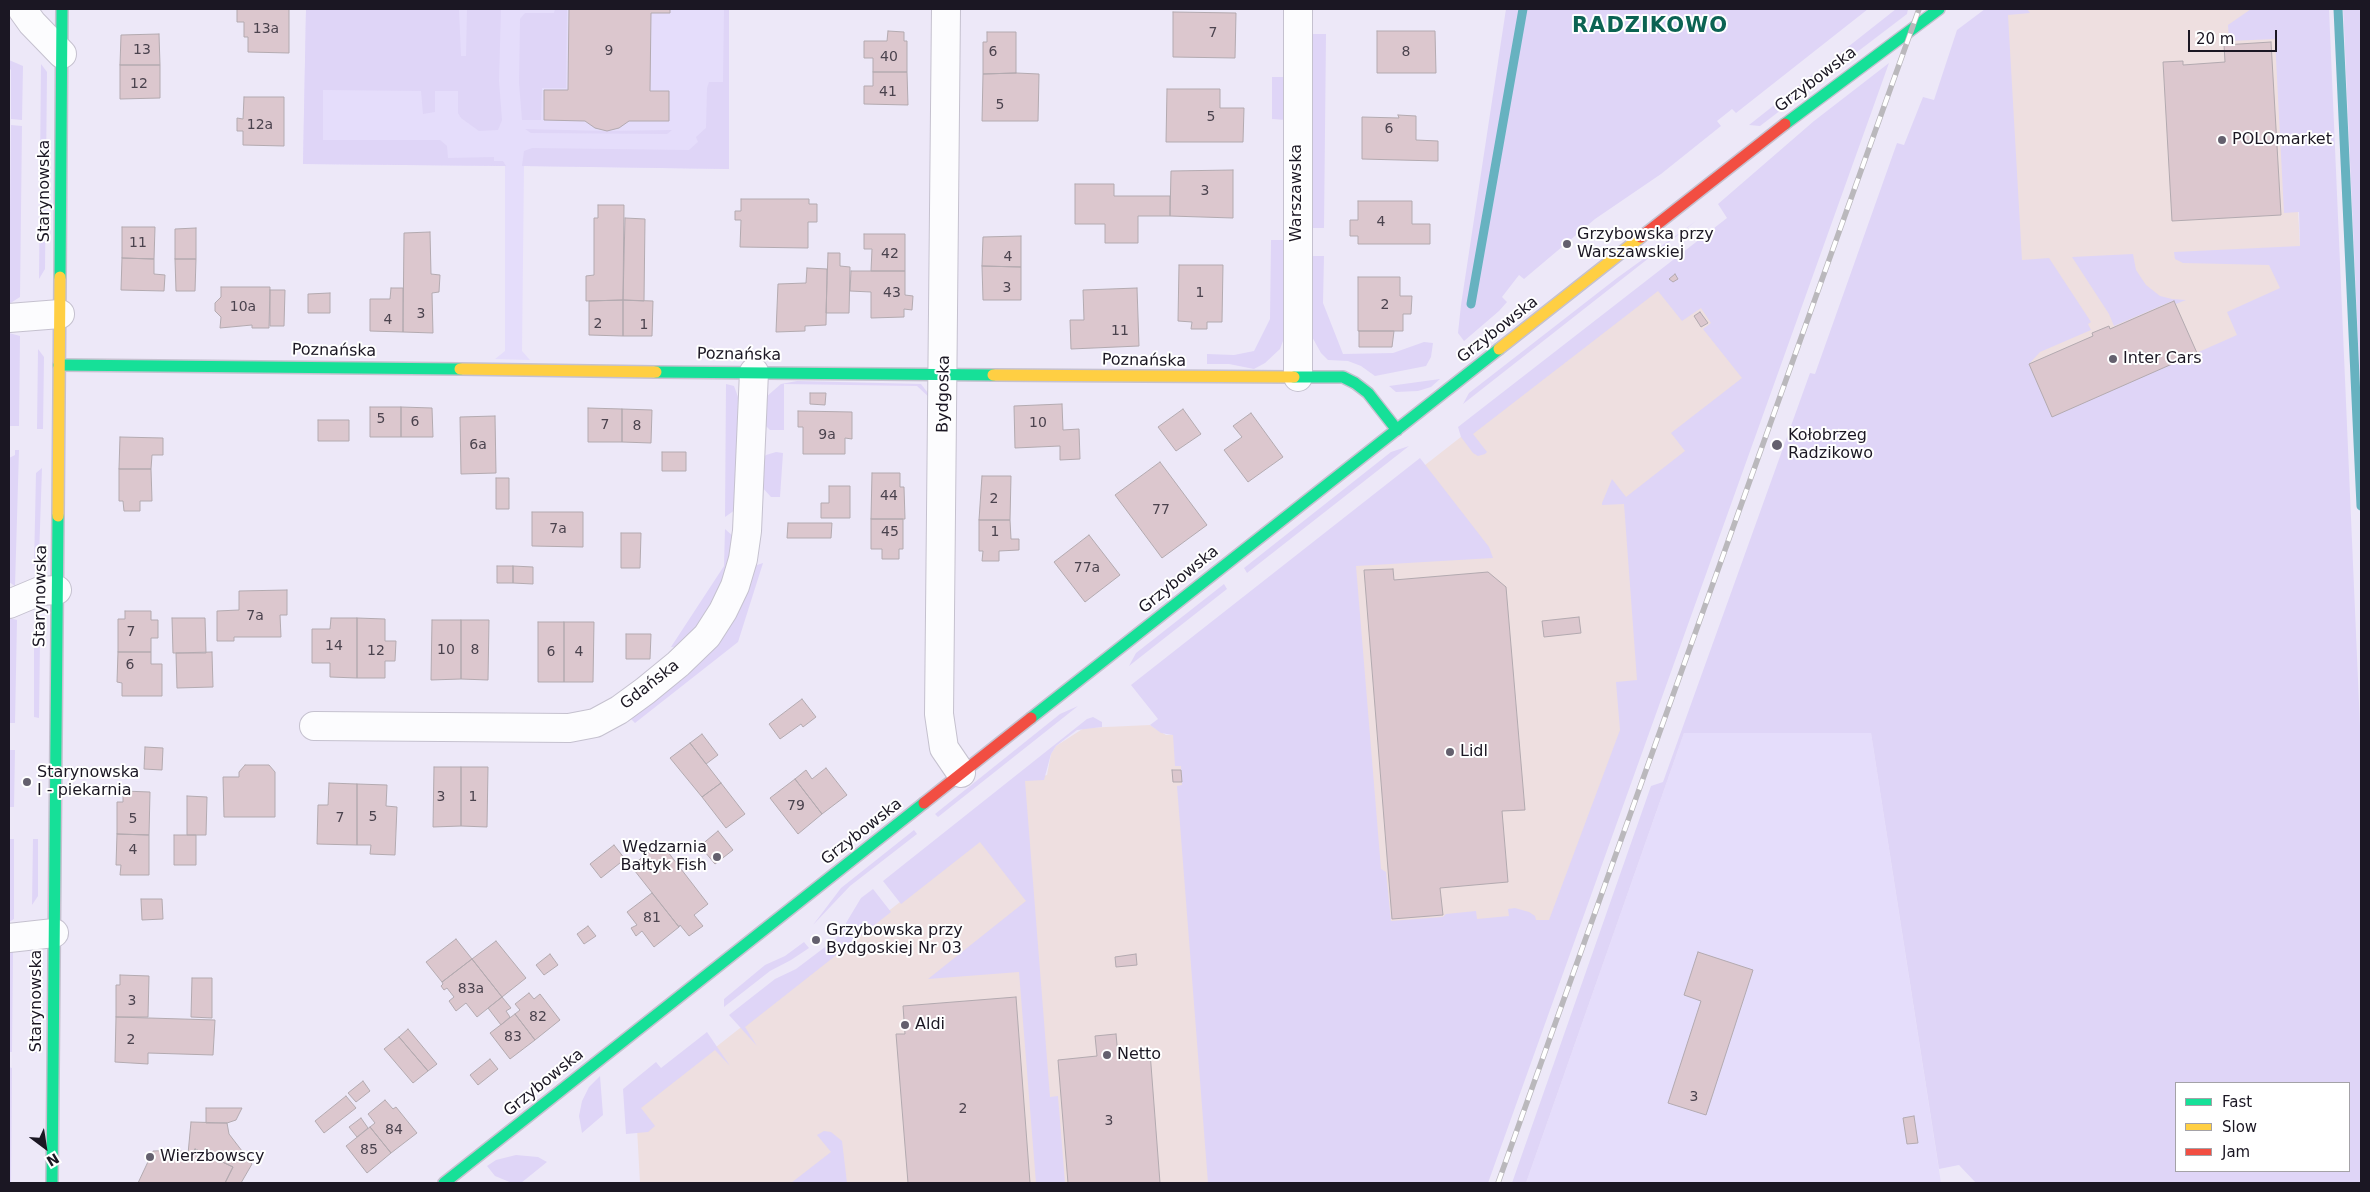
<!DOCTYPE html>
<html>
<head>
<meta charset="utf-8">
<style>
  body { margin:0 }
  #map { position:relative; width:2370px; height:1192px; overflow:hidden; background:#ede8f8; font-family:"DejaVu Sans",sans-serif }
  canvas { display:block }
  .frame { position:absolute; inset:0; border:10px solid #1b1723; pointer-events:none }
  .legend { position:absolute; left:2175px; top:1082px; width:175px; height:90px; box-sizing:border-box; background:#fff; border:1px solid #a4a2a7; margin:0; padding:6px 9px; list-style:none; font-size:15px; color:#1b1723 }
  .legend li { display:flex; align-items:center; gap:10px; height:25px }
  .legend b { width:25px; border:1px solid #a4a2a7 }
  .north { position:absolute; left:20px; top:1122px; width:50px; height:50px; -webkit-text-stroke:4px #fff; paint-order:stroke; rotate:149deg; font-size:14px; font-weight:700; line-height:20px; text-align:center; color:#1b1723 }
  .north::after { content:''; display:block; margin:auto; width:18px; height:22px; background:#1b1723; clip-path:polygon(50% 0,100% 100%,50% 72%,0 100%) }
  .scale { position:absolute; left:2188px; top:30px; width:89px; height:22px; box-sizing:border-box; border:2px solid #1b1723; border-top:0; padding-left:6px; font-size:15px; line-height:18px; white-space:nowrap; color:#1b1723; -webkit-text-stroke:4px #fff; paint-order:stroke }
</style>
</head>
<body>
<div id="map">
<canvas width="2370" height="1192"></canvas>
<div class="frame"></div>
<ul class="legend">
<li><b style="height:6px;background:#16e098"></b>Fast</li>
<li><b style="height:6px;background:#ffcf43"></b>Slow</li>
<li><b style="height:6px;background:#f24e42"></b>Jam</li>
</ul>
<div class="north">N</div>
<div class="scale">20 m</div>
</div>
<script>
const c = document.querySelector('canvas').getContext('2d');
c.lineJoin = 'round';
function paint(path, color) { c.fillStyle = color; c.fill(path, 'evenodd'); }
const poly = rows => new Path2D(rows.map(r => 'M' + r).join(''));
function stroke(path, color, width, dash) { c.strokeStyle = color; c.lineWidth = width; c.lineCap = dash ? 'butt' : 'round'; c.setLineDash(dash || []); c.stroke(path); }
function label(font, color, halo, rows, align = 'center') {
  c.font = font + ' "DejaVu Sans",sans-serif'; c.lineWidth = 4; c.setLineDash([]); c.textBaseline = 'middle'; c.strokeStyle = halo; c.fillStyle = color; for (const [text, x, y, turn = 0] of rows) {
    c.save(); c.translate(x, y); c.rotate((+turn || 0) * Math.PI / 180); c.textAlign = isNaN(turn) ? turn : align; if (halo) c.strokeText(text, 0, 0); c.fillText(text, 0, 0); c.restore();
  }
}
paint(poly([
  [1999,9,2287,9,2300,246,2301,327,2016,447],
  [1742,217,1803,267,1658,678,1553,959,1385,1048,1342,530],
  [1150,725,1166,735,1183,734,1220,1183,640,1183,636,1110,900,902,1019,781,1047,775,1051,754,1056,746,1084,728]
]), '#eedfe0');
paint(poly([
  [306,9,729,9,729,169,524,166,522,351,530,360,495,359,505,351,505,166,303,164],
  [1684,733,1871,733,1941,1183,1526,1183]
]), '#e5ddfb');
paint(poly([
  [306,9,459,9,461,56,466,56,467,9,501,9,499,81,502,120,498,130,479,131,461,118,458,113,458,91,435,91,435,112,423,114,421,91,323,90,323,140,440,140,447,146,448,158,494,157,494,161,503,161,506,166,303,164],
  [555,9,567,9,566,88,542,88,541,120,522,120,519,83,520,19,525,13,554,13],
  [724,9,729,9,729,169,522,166,524,151,532,148,689,150,698,142,696,137,706,128,707,88,709,82,723,82],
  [1506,9,1868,9,1736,113,1732,109,1717,121,1721,126,1661,174,1595,219,1524,279,1519,275,1502,297,1507,302,1499,311,1464,341,1458,333,1461,305],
  [1896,9,1908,9,1907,14,1760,126,1749,125],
  [1985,9,2027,9,2030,13,2008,15,2022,260,2049,258,2091,322,2088,324,2091,330,2040,352,2029,364,2052,417,2237,335,2227,312,2280,288,2269,265,2183,263,2175,259,2174,252,2300,246,2299,212,2284,213,2275,39,2229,41,2228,25,2251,9,2329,9,2361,749,2361,1183,1976,1183,1959,1165,1939,1169,1871,733,1684,733,1526,1183,1512,1183,1651,786,1663,782,1810,373,1815,374,1897,143,1904,145,1923,97,1934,100,1957,30],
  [2176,1083,2349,1083,2349,1171,2176,1171],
  [2343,9,2361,9,2361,404,2344,27],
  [1310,34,1326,34,1324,228,1308,228],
  [9,60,23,66,22,120,11,119,11,70,9,68],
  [1889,63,1488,1183,1208,1183,1177,786,1182,785,1181,766,1175,766,1173,735,1161,733,1150,725,1158,719,1131,685,1420,458,1489,547,1493,558,1356,566,1381,869,1386,872,1391,921,1443,917,1446,914,1476,911,1477,919,1509,916,1508,909,1515,908,1529,912,1535,916,1536,920,1549,920,1620,730,1616,682,1637,680,1624,504,1602,505,1602,503,1612,479,1626,497,1685,451,1671,433,1742,378,1703,329,1711,323,1701,308,1682,321,1658,291,1473,434,1487,452,1485,454,1478,456,1473,453,1461,437,1458,427,1727,218,1718,204,1814,121],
  [41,64,47,72,45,269,39,279],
  [1272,77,1286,77,1286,120,1272,119],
  [11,125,22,126,20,297,9,304],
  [525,129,607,131,672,130,667,134,531,133],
  [1696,221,1463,404,1469,393,1617,278],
  [1271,240,1285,240,1284,315,1283,341,1280,349,1265,363,1254,369,1229,364,1207,364,1207,354,1234,355,1254,351,1270,319],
  [2133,254,2136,270,2146,285,2160,296,2172,299,2186,300,2176,304,2174,301,2170,302,2114,326,2109,314,2072,257],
  [1308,256,1324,256,1323,303,1343,354,1393,353,1424,342,1433,343,1431,357,1426,366,1375,376,1361,366,1348,361,1328,360,1321,353,1311,335],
  [9,333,20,336,19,426,9,426],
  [38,349,44,357,43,429,37,429],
  [1440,379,1431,387,1418,391,1396,392,1389,386],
  [797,381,921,384,934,401,933,443,930,443,931,399,917,386,784,384,784,430,770,430,763,423,766,397,781,384],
  [726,384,734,386,738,397,735,510,725,517],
  [1409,446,1247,573,1244,568,1391,452],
  [15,450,19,450,15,586,9,582,9,458,15,455],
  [776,452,783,453,780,497,771,497,761,486,762,461,766,455],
  [42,468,39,557,34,567,36,473],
  [725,529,734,537,720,589,693,632,679,648,671,647,724,566],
  [763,563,738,642,635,723,630,718,681,680,715,645,754,566],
  [1224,584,1227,589,1129,666,1136,653],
  [9,618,17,620,15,723,9,723],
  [34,632,40,640,39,718,34,717],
  [1078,706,938,817,935,814,1060,714],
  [1093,717,1102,722,1102,727,1077,730,1056,746,1051,754,1044,780,1025,781,1050,1097,1058,1096,1065,1183,1036,1183,1019,972,928,979,1026,901,980,842,901,904,883,881,1087,719],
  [9,750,15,750,14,807,9,807],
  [914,830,917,834,850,886,813,925,841,888],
  [9,839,14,839,14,919,9,922],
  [33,839,38,839,38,896,32,905],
  [873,889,891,912,745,1027,757,1046,729,1015,775,979,796,969,837,938,861,898],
  [804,942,809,948,791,960,770,971,724,1007,724,999,765,965,785,956],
  [9,951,13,951,12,1052,9,1052],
  [32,963,38,976,38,1053,31,1053],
  [707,1032,730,1066,715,1050,641,1108,655,1126,648,1132,626,1134,623,1089,656,1062,661,1068],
  [9,1067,12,1068,11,1183,9,1183],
  [600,1076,603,1115,582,1133,579,1116,582,1101,589,1087],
  [824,1131,831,1132,842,1141,847,1183,791,1183,831,1152,817,1135],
  [516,1155,538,1157,547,1162,521,1183,512,1183,495,1176,487,1166,496,1160]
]), '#dfd5f7');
stroke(poly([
  [2338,9,2361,506],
  [1471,304,1523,9]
]), '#67b2c0', 9);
const building = poly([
  [237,9,289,9,289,53,248,52,248,37,244,37,244,22,237,22,237,9],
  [569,9,670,9,670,13,651,13,650,91,669,91,669,121,629,121,619,128,607,131,595,128,585,121,544,120,544,90,568,90,569,9],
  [1173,12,1236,13,1235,58,1173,57,1173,12],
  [888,31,904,32,904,41,907,41,907,72,873,72,873,58,864,58,864,41,887,41,888,31],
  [1377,31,1435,31,1436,73,1377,73,1377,31],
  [987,32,1016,32,1016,73,983,74,983,42,987,42,987,32],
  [159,34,160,65,120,65,121,35,159,34],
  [2271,42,2281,215,2172,221,2163,62,2183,61,2183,65,2225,62,2224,45,2271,42],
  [120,65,160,65,160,98,120,99,120,65],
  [873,72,907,72,908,105,864,104,864,86,873,86,873,72],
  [1016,73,1039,74,1038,121,982,121,983,74,1016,73],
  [1167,89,1220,89,1220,108,1244,108,1243,142,1166,142,1167,89],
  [244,97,284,97,284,146,243,145,243,131,237,131,237,118,243,119,244,97],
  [1398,115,1416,116,1416,140,1438,141,1438,161,1362,159,1362,117,1399,118,1398,115],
  [1233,170,1233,218,1170,216,1171,171,1233,170],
  [1075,184,1114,184,1114,196,1170,196,1170,216,1138,216,1138,243,1105,243,1105,224,1075,224,1075,184],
  [741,199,809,199,809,204,817,204,817,222,808,222,808,248,740,247,741,220,735,220,735,211,741,211,741,199],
  [1358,201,1412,201,1412,224,1430,224,1430,244,1358,244,1358,236,1350,236,1350,220,1358,220,1358,201],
  [598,205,624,205,623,300,586,301,586,276,594,275,594,218,598,218,598,205],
  [625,218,645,219,644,301,623,300,625,218],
  [122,227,155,227,154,259,122,258,122,227],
  [196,228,196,259,175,259,175,229,196,228],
  [430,232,431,274,440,275,439,292,432,293,433,333,403,332,404,233,430,232],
  [864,234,905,234,905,271,871,271,872,249,864,249,864,234],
  [1021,236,1021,267,982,266,983,237,1021,236],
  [828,253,840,253,840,266,850,267,849,313,826,313,828,253],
  [122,258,154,259,154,274,165,275,164,291,121,290,122,258],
  [175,259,196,259,195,291,176,291,175,259],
  [1179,265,1223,265,1222,322,1207,322,1207,329,1191,329,1192,322,1178,321,1179,265],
  [982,266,1021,267,1021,300,983,300,982,266],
  [807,268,827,269,826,325,805,326,805,331,776,332,778,284,806,283,807,268],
  [851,271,905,271,905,295,913,296,912,310,904,309,904,317,871,318,871,292,850,291,851,271],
  [1675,274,1678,279,1673,282,1669,279,1675,274],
  [1358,277,1400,277,1400,296,1412,296,1411,314,1403,314,1403,331,1358,331,1358,277],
  [221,287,270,287,269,328,252,328,252,325,220,328,221,317,215,311,215,303,221,297,221,287],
  [391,288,403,288,403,332,370,331,370,299,390,299,391,288],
  [1137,288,1139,346,1071,349,1070,320,1084,320,1083,290,1137,288],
  [270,290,285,290,284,326,270,326,270,290],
  [330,293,330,313,308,313,308,294,330,293],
  [623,300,653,301,652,336,623,336,623,300],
  [623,300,623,336,589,335,589,301,623,300],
  [2174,301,2197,353,2052,417,2029,364,2093,336,2092,333,2109,326,2110,329,2174,301],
  [1700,312,1708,323,1701,327,1694,316,1700,312],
  [1359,331,1394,331,1392,347,1359,347,1359,331],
  [810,393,826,393,825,405,810,404,810,393],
  [1062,404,1063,430,1079,429,1080,459,1060,460,1060,446,1015,448,1014,406,1062,404],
  [370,407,401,407,401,437,370,437,370,407],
  [401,407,432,408,433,437,401,437,401,407],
  [588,408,622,409,622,442,588,442,588,408],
  [622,409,652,410,651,443,622,442,622,409],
  [1183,409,1201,434,1176,451,1158,427,1183,409],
  [798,411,852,412,852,439,845,438,845,454,803,454,803,427,798,427,798,411],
  [1251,413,1283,457,1248,482,1224,450,1242,437,1233,426,1251,413],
  [495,416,496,473,461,474,460,417,495,416],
  [318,420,349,420,349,441,318,441,318,420],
  [120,437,163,438,163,455,152,455,151,469,119,469,120,437],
  [662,452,686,452,686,471,662,471,662,452],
  [1160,462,1207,525,1162,558,1115,495,1160,462],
  [119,469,151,469,152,501,140,501,140,511,124,511,123,501,119,501,119,469],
  [872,473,900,473,900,487,904,487,905,519,871,519,872,473],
  [982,476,1011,476,1010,520,979,520,982,476],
  [496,478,509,478,509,509,496,509,496,478],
  [829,486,850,486,850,518,821,518,821,503,829,503,829,486],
  [532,512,583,512,583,547,532,546,532,512],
  [871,519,903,519,903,549,899,549,899,559,882,559,882,549,871,549,871,519],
  [979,520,1010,520,1011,539,1019,539,1019,550,999,551,999,561,982,561,983,551,979,551,979,520],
  [788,523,832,523,831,538,787,538,788,523],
  [621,533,641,533,640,568,621,568,621,533],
  [1089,535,1120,575,1085,602,1054,562,1089,535],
  [497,566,513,566,513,583,497,583,497,566],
  [513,566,533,567,533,584,513,583,513,566],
  [1393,569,1394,580,1488,572,1506,587,1525,810,1502,811,1508,882,1440,888,1443,915,1392,919,1364,570,1393,569],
  [287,590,287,615,280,615,281,637,234,637,234,641,217,641,217,611,239,610,239,591,287,590],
  [125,611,151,611,151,620,158,620,158,638,151,638,151,652,118,652,118,619,125,619,125,611],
  [1579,617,1581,633,1544,637,1542,621,1579,617],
  [172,618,205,618,206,653,173,653,172,618],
  [331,618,357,618,357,678,330,677,330,663,312,663,312,629,330,629,331,618],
  [357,618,385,619,385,641,396,641,395,661,385,661,385,678,357,678,357,618],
  [432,620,461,620,461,679,431,680,432,620],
  [461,620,489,620,488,680,461,679,461,620],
  [538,622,564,622,564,682,538,682,538,622],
  [564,622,594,622,593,682,564,682,564,622],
  [626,634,651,634,650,659,626,659,626,634],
  [118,652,151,652,151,664,162,664,162,696,122,696,122,683,117,682,118,652],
  [212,652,213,687,177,688,176,653,212,652],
  [802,699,816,717,803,727,801,724,780,739,769,724,802,699],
  [702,734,718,755,706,764,690,743,702,734],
  [690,743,721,783,702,797,670,758,690,743],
  [145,747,163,748,162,770,144,769,145,747],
  [245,765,269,765,275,772,275,817,224,817,223,777,239,777,239,772,245,765],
  [434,767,461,767,461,826,433,827,434,767],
  [461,767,488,767,487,827,461,826,461,767],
  [826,768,847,795,822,814,795,779,806,770,812,779,826,768],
  [1172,770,1181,770,1182,782,1173,782,1172,770],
  [795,779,822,814,798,834,770,798,795,779],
  [329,783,357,784,357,845,317,844,318,805,328,805,329,783],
  [721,783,745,814,726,828,702,797,721,783],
  [357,784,387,785,386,806,397,807,395,855,370,854,371,845,357,845,357,784],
  [123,791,150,792,149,835,117,834,117,802,123,802,123,791],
  [187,796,207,797,206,835,187,835,187,796],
  [718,831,733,850,715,864,700,846,718,831],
  [117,834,149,835,149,875,120,875,121,865,116,865,117,834],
  [174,835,196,835,196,865,174,865,174,835],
  [661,843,708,904,694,915,703,926,689,936,680,925,679,927,631,866,661,843],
  [614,845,625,859,601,878,590,864,614,845],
  [652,893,679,927,654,947,642,931,636,936,631,928,637,925,627,912,652,893],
  [141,899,162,899,163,919,142,920,141,899],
  [588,926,596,936,584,944,577,934,588,926],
  [456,939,472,959,442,982,426,962,456,939],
  [496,941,526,978,502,997,472,959,496,941],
  [1698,952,1753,970,1706,1115,1668,1103,1701,1001,1684,995,1698,952],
  [550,954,558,965,544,975,536,965,550,954],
  [1136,954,1137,965,1116,967,1115,957,1136,954],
  [472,959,502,997,477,1017,466,1003,456,1011,449,1001,454,997,447,988,444,990,441,986,443,984,442,982,472,959],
  [120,975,149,976,148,1017,116,1017,116,985,120,985,120,975],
  [192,978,212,978,212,1018,191,1017,192,978],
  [529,993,534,999,540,994,560,1020,535,1040,515,1014,520,1010,515,1004,529,993],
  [502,997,511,1008,506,1011,510,1017,501,1025,488,1008,502,997],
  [1016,997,1030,1183,908,1183,896,1034,905,1034,903,1006,1016,997],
  [515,1014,535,1040,510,1059,490,1033,515,1014],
  [116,1017,215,1020,213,1055,148,1053,148,1064,115,1062,116,1017],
  [408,1029,437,1064,428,1071,399,1037,408,1029],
  [1116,1034,1118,1055,1150,1052,1160,1183,1068,1183,1058,1060,1097,1056,1095,1036,1116,1034],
  [399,1037,428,1071,413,1083,384,1049,399,1037],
  [490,1059,498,1069,478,1085,470,1075,490,1059],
  [363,1081,370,1091,356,1102,348,1093,363,1081],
  [346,1096,356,1108,324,1133,315,1121,346,1096],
  [385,1100,393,1109,396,1107,417,1133,391,1153,370,1127,375,1123,368,1114,385,1100],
  [206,1108,242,1108,236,1120,227,1123,206,1123,206,1108],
  [1914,1116,1918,1143,1907,1144,1903,1118,1914,1116],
  [361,1118,368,1128,357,1137,349,1127,361,1118],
  [191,1122,227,1123,229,1134,252,1164,241,1183,225,1183,233,1167,195,1149,191,1156,188,1154,191,1122],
  [370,1127,391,1153,367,1173,346,1146,370,1127],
  [195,1149,233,1167,225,1183,138,1183,153,1151,179,1150,191,1156,195,1149]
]);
paint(building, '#dcc7ce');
stroke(building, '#b3aab0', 1);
const street = poly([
  [22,9,32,23,62,54],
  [946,9,939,714,944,748,961,773],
  [9,318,60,314],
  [1298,377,1298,9],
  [9,604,40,591,57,590],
  [314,726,569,728,595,723,619,710,645,691,678,664,707,636,723,611,735,586,743,559,747,531,754,372],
  [9,938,54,933]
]);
const fast = poly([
  [1785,124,1939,9],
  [60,277,62,9],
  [59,365,460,369],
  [656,372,993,375],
  [1294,377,1343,377,1355,383,1368,393,1397,430],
  [1031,718,1499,349],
  [52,1183,58,516],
  [444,1183,924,803]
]);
const slow = poly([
  [1499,349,1641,237],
  [460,369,656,372],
  [993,375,1294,377],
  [58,516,60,277]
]);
const jam = poly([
  [1641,237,1785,124],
  [924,803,1031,718]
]);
stroke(street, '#c5c1cf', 30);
stroke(fast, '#c5c1cf', 14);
stroke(slow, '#c5c1cf', 14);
stroke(jam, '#c5c1cf', 14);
stroke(street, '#fcfcfe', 28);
stroke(fast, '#16e098', 11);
stroke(slow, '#ffcf43', 11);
stroke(jam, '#f24e42', 11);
const rail = poly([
  [1498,1183,1919,9]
]);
stroke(rail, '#bab8bc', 5.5);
stroke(rail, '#fff', 4, [11]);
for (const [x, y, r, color] of [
  [2222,140,5,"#64606e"],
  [1567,244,5,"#64606e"],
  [2113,359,5,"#64606e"],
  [1777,445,6,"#64606e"],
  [1450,752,5,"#64606e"],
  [27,782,5,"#64606e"],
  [717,857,5,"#64606e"],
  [816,940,5,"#64606e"],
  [905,1025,5,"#64606e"],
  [1107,1055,5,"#64606e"],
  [150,1157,5,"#64606e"]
]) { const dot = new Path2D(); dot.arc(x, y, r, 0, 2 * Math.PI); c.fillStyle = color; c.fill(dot); stroke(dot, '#fff', 2); }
label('14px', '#4b434e', null, [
  ["13a",266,29],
  ["7",1213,33],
  ["13",142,50],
  ["9",609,51],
  ["6",993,52],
  ["8",1406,52],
  ["40",889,57],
  ["12",139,84],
  ["41",888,92],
  ["5",1000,105],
  ["5",1211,117],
  ["12a",260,125],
  ["6",1389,129],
  ["3",1205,191],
  ["4",1381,222],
  ["11",138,243],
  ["42",890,254],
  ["4",1008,257],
  ["3",1007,288],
  ["43",892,293],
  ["1",1200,293],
  ["2",1385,305],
  ["10a",243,307],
  ["3",421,314],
  ["4",388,320],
  ["2",598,324],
  ["1",644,325],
  ["11",1120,331],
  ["5",381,419],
  ["6",415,422],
  ["10",1038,423],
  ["7",605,425],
  ["8",637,426],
  ["9a",827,435],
  ["6a",478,445],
  ["44",889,496],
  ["2",994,499],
  ["77",1161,510],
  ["7a",558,529],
  ["45",890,532],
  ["1",995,532],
  ["77a",1087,568],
  ["7a",255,616],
  ["7",131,632],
  ["14",334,646],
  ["10",446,650],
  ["8",475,650],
  ["12",376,651],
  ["6",551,652],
  ["4",579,652],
  ["6",130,665],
  ["3",441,797],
  ["1",473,797],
  ["79",796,806],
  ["5",373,817],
  ["7",340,818],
  ["5",133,819],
  ["4",133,850],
  ["81",652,918],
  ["83a",471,989],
  ["3",132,1001],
  ["82",538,1017],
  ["83",513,1037],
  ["2",131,1040],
  ["3",1694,1097],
  ["2",963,1109],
  ["3",1109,1121],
  ["84",394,1130],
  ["85",369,1150]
]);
label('16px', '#1b1723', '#fff', [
  ["Grzybowska",1816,80,-37],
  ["Starynowska",45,191,-90],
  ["Warszawska",1297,193,-90],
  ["Grzybowska",1498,330,-38],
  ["Poznańska",334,351,1],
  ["Poznańska",739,355,1],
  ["Poznańska",1144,361,1],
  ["Bydgoska",944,394,-89],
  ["Grzybowska",1179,580,-39],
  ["Starynowska",41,596,-89],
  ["Gdańska",650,685,-38],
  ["Grzybowska",862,832,-38],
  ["Starynowska",37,1001,-90],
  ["Grzybowska",544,1083,-39]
]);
label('16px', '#1b1723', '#fff', [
  ["POLOmarket",2232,140],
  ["Grzybowska przy",1577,235],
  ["Warszawskiej",1577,253],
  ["Inter Cars",2123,359],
  ["Kołobrzeg",1788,436],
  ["Radzikowo",1788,454],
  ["Lidl",1460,752],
  ["Starynowska",37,773],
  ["I - piekarnia",37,791],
  ["Wędzarnia",707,848,"right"],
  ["Bałtyk Fish",707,866,"right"],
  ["Grzybowska przy",826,931],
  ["Bydgoskiej Nr 03",826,949],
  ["Aldi",915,1025],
  ["Netto",1117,1055],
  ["Wierzbowscy",160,1157]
], 'left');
c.letterSpacing = '1px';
label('bold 21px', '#0c6353', '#fff', [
  ["RADZIKOWO",1650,27]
]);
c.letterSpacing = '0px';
</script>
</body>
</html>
